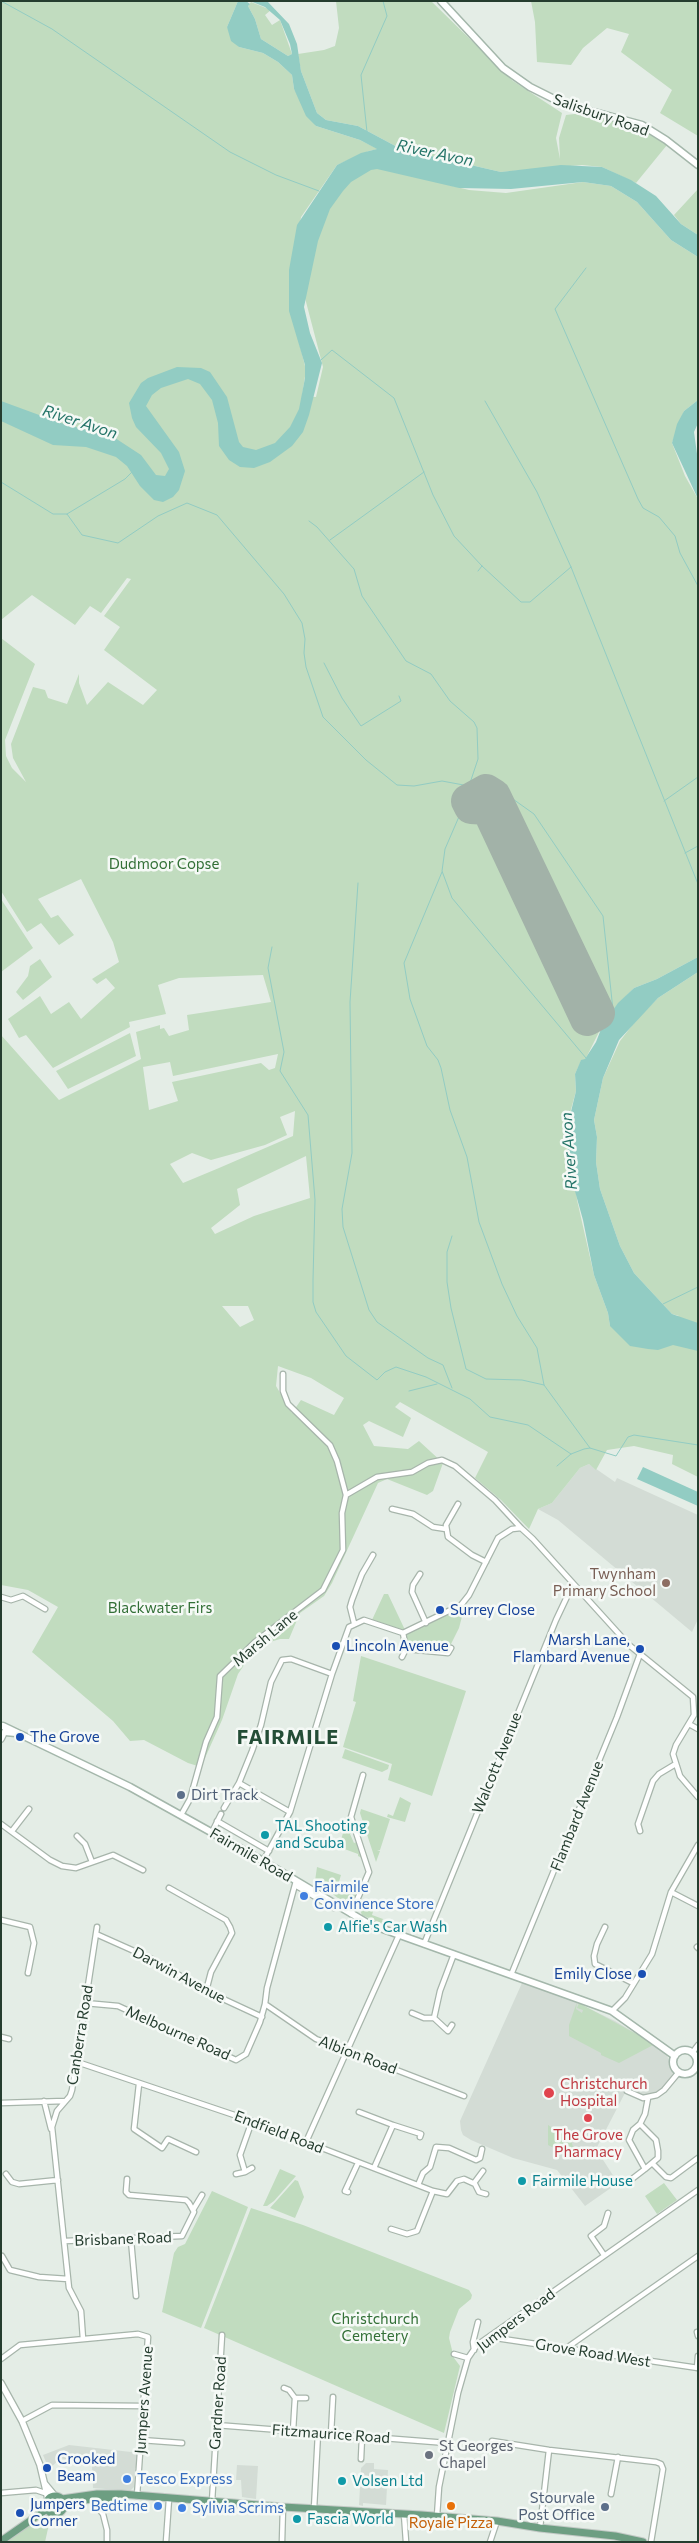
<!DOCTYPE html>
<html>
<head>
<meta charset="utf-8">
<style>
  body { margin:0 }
  #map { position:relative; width:699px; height:2543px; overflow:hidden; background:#e4ede6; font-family:Commissioner,sans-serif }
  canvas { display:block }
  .frame { position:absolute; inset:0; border:2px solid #253d2f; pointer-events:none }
</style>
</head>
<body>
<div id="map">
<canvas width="699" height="2543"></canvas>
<div class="frame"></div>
</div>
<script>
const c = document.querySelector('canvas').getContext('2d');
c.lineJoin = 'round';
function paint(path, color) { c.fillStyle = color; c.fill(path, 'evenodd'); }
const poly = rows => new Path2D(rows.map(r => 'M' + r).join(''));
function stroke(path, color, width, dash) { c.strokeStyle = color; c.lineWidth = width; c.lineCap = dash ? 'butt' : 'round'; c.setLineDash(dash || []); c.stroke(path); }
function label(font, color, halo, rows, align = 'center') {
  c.font = font + ' Commissioner,sans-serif'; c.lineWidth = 5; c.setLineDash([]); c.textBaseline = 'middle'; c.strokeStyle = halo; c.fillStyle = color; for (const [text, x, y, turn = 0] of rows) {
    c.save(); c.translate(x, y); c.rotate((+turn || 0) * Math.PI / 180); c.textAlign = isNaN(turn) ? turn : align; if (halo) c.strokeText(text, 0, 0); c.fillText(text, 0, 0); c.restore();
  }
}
paint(poly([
  [589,1464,615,1482,617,1478,698,1515,698,1619,692,1632,558,1520,538,1509,552,1503,580,1468],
  [522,1983,573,2001,615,2021,659,2047,666,2053,670,2063,673,2074,657,2095,648,2098,626,2091,596,2149,618,2183,585,2206,557,2170,513,2158,471,2140,463,2135,461,2130,460,2121],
  [69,2445,140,2453,140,2468,135,2468,134,2487,130,2491,93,2488,92,2466,81,2465,61,2458,49,2469,43,2455],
  [366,2463,374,2463,374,2469,388,2470,386,2505,363,2503,363,2506,359,2505,361,2468],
  [237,2465,258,2466,256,2499,242,2497,241,2480,236,2480]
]), '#d3dcd5');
paint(poly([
  [1,1,238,1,227,27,239,47,263,53,278,62,292,75,294,89,316,126,360,140,378,149,369,151,337,165,301,217,289,302,306,370,302,396,316,397,323,367,305,298,312,248,329,204,351,178,373,166,469,190,506,193,583,182,611,186,637,202,671,240,698,257,698,400,684,411,672,443,685,476,698,499,698,957,657,979,634,988,618,1004,603,1024,585,1060,581,1061,575,1074,576,1091,570,1113,577,1200,594,1275,608,1313,610,1326,679,1316,672,1314,634,1273,620,1246,600,1189,596,1162,597,1137,594,1120,603,1078,620,1041,637,1019,658,998,698,972,698,1477,672,1464,673,1455,634,1446,607,1450,596,1470,589,1464,580,1468,552,1503,538,1509,529,1529,501,1500,475,1478,488,1452,400,1402,395,1407,411,1418,403,1437,369,1421,363,1425,374,1446,408,1449,419,1441,443,1463,433,1491,427,1495,387,1479,378,1483,332,1583,324,1596,300,1613,289,1639,280,1639,257,1646,238,1674,222,1720,201,1767,188,1763,144,1740,130,1741,113,1721,32,1652,58,1607,28,1590,1,1585,1,1035,59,1100,141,1059,136,1032,160,1025,160,1029,164,1028,169,1036,189,1030,187,1015,271,1002,263,975,179,978,158,985,166,1014,129,1022,130,1027,53,1068,26,1035,19,1038,8,1019,40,996,51,1014,69,1002,81,1019,115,988,106,978,97,984,92,979,119,962,113,942,81,879,38,899,51,918,58,915,74,935,59,945,41,923,27,932,1,891,1,638,35,664,5,740,6,756,12,768,26,782,13,758,11,744,33,687,45,690,48,698,67,704,79,674,79,683,87,705,108,682,143,705,157,690,104,650,120,627,104,616,131,579,127,578,101,613,90,606,75,625,32,595,1,620],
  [278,1054,275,1068,269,1070,261,1063,172,1082,178,1101,149,1110,143,1067,170,1062,173,1076],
  [295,1111,293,1136,219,1168,183,1183,170,1164,192,1153,211,1160,265,1145,287,1135,280,1117],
  [306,1156,310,1198,254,1216,215,1234,211,1228,240,1205,237,1189],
  [222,1306,248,1306,254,1320,240,1327],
  [278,1366,311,1378,344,1398,334,1415,301,1400,292,1413,276,1386],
  [336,1,431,1,513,81,562,113,556,138,560,159,559,138,566,115,583,113,618,121,637,127,667,145,636,183,602,167,582,165,501,172,401,149,358,126,326,120,317,113,301,71,298,54,324,50,335,46,339,28],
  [531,1,698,1,698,136,660,113,672,90,621,52,629,34,607,28,583,48,571,65,537,62,535,22],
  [251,2,271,10,265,15,272,25,280,20,292,54,288,56,261,39,255,19,248,6],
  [698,189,698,235,681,224,674,215],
  [1,899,33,948,1,972],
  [40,959,52,977,23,1000,16,992,28,976,30,966],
  [130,1033,136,1056,68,1089,56,1071],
  [384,1594,388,1594,405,1630,397,1630,372,1620],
  [465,1605,459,1628,447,1652,408,1648,405,1634],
  [361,1656,466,1691,432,1796,388,1780,392,1764,343,1747,356,1702,353,1701],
  [345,1749,389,1765,388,1769,382,1772,342,1758],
  [400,1797,411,1803,405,1822,387,1817,388,1814,393,1816],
  [361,1809,390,1819,380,1850,377,1850,380,1851,376,1862,360,1813],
  [347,1819,349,1819,353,1832,350,1834,354,1843,357,1842,362,1858,358,1856,358,1854,339,1847],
  [317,1867,341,1875,338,1885,356,1893,352,1904,346,1904,315,1881],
  [362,1901,375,1905,372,1915,383,1919,382,1921,388,1924,387,1926,362,1915,360,1910],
  [577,2002,576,2009,582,2013,583,2010,577,2008,579,2003,655,2044,619,2063,601,2055,601,2053,569,2036,569,2025],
  [548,2125,571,2140,573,2147,563,2151,564,2148,556,2144,554,2148,548,2145],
  [280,2169,296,2176,274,2201,267,2206,263,2206],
  [295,2180,298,2181,304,2197,295,2218,270,2208],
  [664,2183,677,2200,657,2214,645,2196],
  [212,2191,248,2207,201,2328,162,2312,174,2253,178,2247,185,2244],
  [251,2208,303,2225,469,2290,472,2295,471,2299,459,2309,450,2332,449,2338,454,2358,460,2366,444,2433,204,2328],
  [23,2524,49,2524,45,2542,1,2542]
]), '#c1dcbf');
paint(poly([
  [238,1,246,1,250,4,248,6,255,19,261,39,288,56,292,54,290,44,280,20,265,7,250,1,267,1,289,24,297,44,301,71,317,113,326,120,358,126,401,149,501,172,561,165,602,167,631,180,656,196,681,224,698,235,698,257,671,240,637,202,611,186,583,182,511,189,459,188,377,169,371,170,351,182,343,191,330,209,318,241,304,307,310,333,322,363,309,415,303,432,292,446,270,462,254,468,240,467,229,460,219,446,218,423,212,400,200,384,188,379,161,388,152,395,146,406,179,452,185,471,179,490,173,497,163,502,154,500,140,486,127,466,116,457,86,447,53,445,1,421,1,401,61,423,115,438,141,455,156,475,165,476,169,469,161,453,136,427,132,418,129,403,141,383,148,378,177,367,201,368,210,372,227,397,239,442,243,447,256,450,275,443,290,427,299,409,305,378,305,365,289,311,289,270,297,225,337,165,361,153,377,149,360,140,316,126,306,116,294,89,292,75,278,62,263,53,239,47,231,41,227,27],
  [698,400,698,423,694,432,698,461,698,499,672,443,677,424,684,411],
  [698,957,698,972,658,998,619,1040,603,1078,594,1120,597,1137,596,1162,600,1189,620,1246,634,1273,672,1314,698,1323,698,1351,673,1345,658,1350,648,1349,630,1346,610,1326,608,1313,594,1275,583,1220,568,1166,568,1124,576,1091,575,1074,581,1060,585,1059,596,1042,603,1024,618,1003,634,988,657,979],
  [643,1467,698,1492,698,1506,637,1479]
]), '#92ccc3');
stroke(poly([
  [1,1,52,29,230,152,276,175,319,191],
  [367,132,361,75,387,16,383,1],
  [586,268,555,309,638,499,643,508,659,517,675,536,680,553,698,586],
  [321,360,332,350,394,398,433,495,454,536,482,566,521,602,530,602,571,567],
  [485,401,537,492,571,567,698,884],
  [1,482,53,514,67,514,82,535,118,543,158,516,187,503,217,515,284,594,302,623,305,639,304,653,306,667,323,717,366,760,397,785,414,786,442,781,469,786],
  [67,514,125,479,132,472],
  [309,521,317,527,354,569,362,596,406,661,431,674,450,701,474,722,477,728,478,759,469,786,474,793],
  [330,540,424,472],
  [478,571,482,566],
  [324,663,342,698,361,726,401,701,399,696],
  [664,801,698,777],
  [685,853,698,846],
  [442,872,404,963,410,999,427,1046,438,1060,441,1068,450,1110,467,1157,479,1222,502,1284,517,1316,537,1348,544,1385,590,1448],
  [358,883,350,1002,352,1153,342,1209,343,1227,369,1310,377,1322,428,1358,443,1365,452,1388],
  [272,947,268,968,284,1052,280,1071,308,1115,315,1200,313,1280,313,1302,316,1312,346,1356,377,1380,385,1372,396,1367,426,1377,470,1399,490,1417,528,1425,571,1454],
  [586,1058,452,898,442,871,445,849,461,812,474,793,496,787,534,814,603,916,613,1010],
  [452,1236,447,1252,447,1282,451,1308,466,1369,486,1379,522,1380,544,1385],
  [663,1304,698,1287],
  [409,1391,437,1384],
  [557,1466,571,1454,584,1449,590,1448,616,1456,628,1437,634,1435,698,1445]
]), '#92ccc3', 1);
stroke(poly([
  [486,791,494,796,598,1013,587,1019,488,808,471,807,468,801,486,791]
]), '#a2b2a8', 34);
const minor = poly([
  [346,1495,377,1477,412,1472,428,1463,442,1460,455,1466,495,1500,521,1528],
  [458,1504,446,1525,448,1537,472,1555,486,1562],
  [392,1509,413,1514,433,1527,446,1529],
  [420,1574,413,1585,412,1592,426,1623],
  [1,1597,11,1600,23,1596,45,1609],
  [354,1623,350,1607,352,1600,362,1574,373,1555],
  [403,1633,406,1649,448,1653,451,1648],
  [402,1657,406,1649],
  [689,1724,698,1729],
  [239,1783,290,1812],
  [224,1808,239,1783,252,1751,261,1725,271,1682,282,1660,291,1659,332,1674],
  [181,1815,190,1799,206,1742,217,1717,220,1676,255,1642,323,1590,343,1550,342,1513,346,1495,337,1461,330,1445,288,1404,283,1391,283,1374],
  [217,1821,269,1851],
  [1,1824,50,1860,62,1866,76,1868,113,1855,143,1870],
  [12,1831,29,1809],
  [640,1831,638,1824,653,1781,659,1774,674,1765],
  [212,1832,221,1814],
  [77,1836,85,1844,92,1862],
  [263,1861,290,1812,332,1674,349,1627,364,1620,403,1633,461,1605,469,1595,498,1538,512,1529,521,1528,533,1539,629,1645,693,1697,694,1715,676,1745,673,1754,680,1776,698,1797],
  [296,1881,267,1988,265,2004,316,2039,464,2096],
  [295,1885,334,1908,339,1906],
  [169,1888,226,1920,230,1927,232,1933,211,1972,206,1991],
  [671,1892,698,1906],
  [351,1914,369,1872,351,1817,363,1775],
  [1,1920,30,1927,34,1943,28,1973],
  [605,1927,597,1944,594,1956,595,1964,633,1983],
  [96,1934,152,1959,206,1991,262,2017],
  [424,1944,556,1620,573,1584],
  [697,1947,698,1948],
  [511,1975,617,1717,640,1654],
  [85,2003,118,2006,236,2060,246,2054,260,2022,265,2004],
  [612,2011,625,1998,652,1954,671,1892,698,1845],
  [412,2013,424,2018,434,2018],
  [452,2025,448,2031,434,2018,440,1991,454,1954],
  [1,2037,9,2039],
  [692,2053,698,2045],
  [77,2062,252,2121,433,2191,447,2194,457,2181,464,2179,475,2184,479,2192,486,2194],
  [139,2084,134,2129,162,2148,168,2139,196,2152],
  [627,2091,643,2098,657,2095,664,2090,679,2072],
  [44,2101,51,2129],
  [1,2103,65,2101],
  [359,2112,393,2125],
  [640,2124,633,2130,629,2140,645,2169,658,2158,658,2151,656,2140,640,2124,645,2114,648,2098],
  [306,2142,399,1935],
  [653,2164,666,2177,671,2178,698,2158],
  [374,2168,393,2125,421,2134,420,2137],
  [245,2172,252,2168],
  [6,2174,12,2182,19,2184,58,2180],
  [236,2174,245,2172,240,2155,252,2121],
  [632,2179,645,2169],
  [474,2183,483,2171],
  [418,2185,423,2173,430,2167,436,2147,449,2148,476,2160,480,2158,482,2149],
  [348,2192,345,2191,358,2163],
  [193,2210,202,2195],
  [391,2229,407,2234,417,2231,433,2191],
  [131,2240,136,2296],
  [65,2241,182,2236,194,2212,189,2203,186,2200,129,2195,126,2192,127,2179],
  [604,2255,591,2236,604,2226,608,2213],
  [2,2256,10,2270,39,2277,68,2279],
  [697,2332,698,2336],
  [489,2337,698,2368],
  [83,2339,81,2311,69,2288,52,2127,57,2111,70,2096,72,2090,97,1927],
  [565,2349,698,2256],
  [474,2350,473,2342,478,2322],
  [454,2354,468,2358],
  [1,2359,20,2345,138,2334,148,2337,137,2496],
  [697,2368,698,2356],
  [284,2388,289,2390,295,2398,293,2431],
  [295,2398,306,2398],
  [22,2421,52,2405,143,2406],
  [216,2425,447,2443],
  [331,2434,333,2397],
  [141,2440,182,2443],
  [492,2441,549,2450,656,2462,661,2464,663,2469,651,2542],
  [361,2459,362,2437],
  [1,2493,36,2490,45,2493],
  [611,2494,618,2457],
  [90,2499,103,2514,107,2530,107,2542],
  [212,2502,222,2335],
  [314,2509,318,2433],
  [404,2514,406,2542],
  [437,2516,439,2487,458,2393,468,2358,477,2345,698,2190],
  [540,2528,549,2450],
  [166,2542,169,2499],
  [282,2542,283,2507],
  [490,2542,497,2521]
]);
const tertiary = poly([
  [1,1739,3,1735],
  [1,2383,22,2421,40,2465,48,2499],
  [45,2484,55,2496]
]);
const secondary = poly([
  [441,1,503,68,530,87,564,104,642,125,666,140,698,165],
  [3,1726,130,1787,263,1861,369,1924,612,2011,675,2056],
  [5,1732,16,1733],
  '673 2062a12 12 0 1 1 24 0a12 12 0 1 1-24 0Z'
]);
const primary = poly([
  '46 2505a9 9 0 1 1 18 0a9 9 0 1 1-18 0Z',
  [62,2499,97,2494,121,2494,283,2507,421,2515,497,2521,540,2528,615,2536,643,2542],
  [63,2508,82,2500,112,2498],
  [1,2541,47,2509]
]);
stroke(minor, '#a7b5ab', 7);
stroke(tertiary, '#a7b5ab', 8);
stroke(secondary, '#a4b7ab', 9);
stroke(primary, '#c2c9c5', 9);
stroke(minor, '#fff', 4.5);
stroke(tertiary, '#fff', 5.5);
stroke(secondary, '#fff', 6);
stroke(primary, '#6d9e82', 7);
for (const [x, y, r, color] of [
  [666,1583,5,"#8d6e63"],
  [440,1610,5,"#1a4fb4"],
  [336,1646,5,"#1a4fb4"],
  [640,1649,5,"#1a4fb4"],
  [20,1737,5,"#1a4fb4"],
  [181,1795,5,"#5c6f8a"],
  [265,1835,5,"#0f9aa8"],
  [304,1896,5,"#3f7fe0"],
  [328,1927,5,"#0f9aa8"],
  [642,1974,5,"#1a4fb4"],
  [549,2093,6,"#e0444e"],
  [588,2118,5,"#e0444e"],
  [522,2181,5,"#0f9aa8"],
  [429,2455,5,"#6b7280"],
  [47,2468,5,"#1a4fb4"],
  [127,2479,5,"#3f7fe0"],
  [342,2481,5,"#0f9aa8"],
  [158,2506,5,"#3f7fe0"],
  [451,2506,5,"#e8710a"],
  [605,2507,5,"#5c6f8a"],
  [182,2508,5,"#3f7fe0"],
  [20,2513,5,"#1a4fb4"],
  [297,2519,5,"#0f9aa8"]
]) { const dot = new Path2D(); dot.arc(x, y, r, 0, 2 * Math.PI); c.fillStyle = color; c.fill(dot); stroke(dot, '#f5f9f6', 2); }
label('15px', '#253d2f', '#f5f9f6', [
  ["Salisbury Road",601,115,19],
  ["Marsh Lane",265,1638,-40],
  ["Walcott Avenue",497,1763,-68],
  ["Flambard Avenue",577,1816,-68],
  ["Fairmile Road",251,1855,30],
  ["Darwin Avenue",179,1975,28],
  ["Melbourne Road",178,2033,24],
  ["Canberra Road",80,2035,-81],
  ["Albion Road",358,2055,21],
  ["Endfield Road",279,2132,21],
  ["Brisbane Road",123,2239,-2],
  ["Jumpers Road",516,2320,-37],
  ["Grove Road West",593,2353,9],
  ["Jumpers Avenue",144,2400,-86],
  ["Gardner Road",218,2403,-86],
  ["Fitzmaurice Road",331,2434,4]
]);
label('15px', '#337037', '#f5f9f6', [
  ["Dudmoor Copse",164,864],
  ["Blackwater Firs",160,1608],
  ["Christchurch",375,2319],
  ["Cemetery",375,2336]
]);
label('15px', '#785e54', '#f5f9f6', [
  ["Twynham",656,1574],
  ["Primary School",656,1591]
], 'right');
label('15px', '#164399', '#f5f9f6', [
  ["Surrey Close",450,1610],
  ["Marsh Lane,",630,1640,"right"],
  ["Flambard Avenue",630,1657,"right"],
  ["Lincoln Avenue",346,1646],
  ["The Grove",30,1737],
  ["Emily Close",632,1974,"right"],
  ["Crooked",57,2459],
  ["Beam",57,2476],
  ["Jumpers",30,2504],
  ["Corner",30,2521]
], 'left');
label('15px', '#4e5e75', '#f5f9f6', [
  ["Dirt Track",191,1795],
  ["Stourvale",595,2498,"right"],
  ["Post Office",595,2515,"right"]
], 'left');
label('15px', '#0d838f', '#f5f9f6', [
  ["TAL Shooting",275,1826],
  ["and Scuba",275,1843],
  ["Alfie's Car Wash",338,1927],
  ["Fairmile House",532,2181],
  ["Volsen Ltd",352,2481],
  ["Fascia World",307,2519]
], 'left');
label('15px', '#366cbe', '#f5f9f6', [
  ["Fairmile",314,1887],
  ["Convinence Store",314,1904],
  ["Tesco Express",137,2479],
  ["Bedtime",148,2506,"right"],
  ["Sylivia Scrims",192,2508]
], 'left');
label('15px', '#be3a42', '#f5f9f6', [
  ["Christchurch",560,2084],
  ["Hospital",560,2101],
  ["The Grove",588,2135,"center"],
  ["Pharmacy",588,2152,"center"]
], 'left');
label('15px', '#5b616d', '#f5f9f6', [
  ["St Georges",439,2446],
  ["Chapel",439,2463]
], 'left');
label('15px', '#c56008', '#f5f9f6', [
  ["Royale Pizza",451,2523]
]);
label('italic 16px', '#247468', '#f5f9f6', [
  ["River Avon",435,153,12],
  ["River Avon",80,422,18],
  ["River Avon",569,1151,-94]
]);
c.letterSpacing = '1px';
label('bold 20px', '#234d36', '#f5f9f6', [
  ["FAIRMILE",288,1737]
]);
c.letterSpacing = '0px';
</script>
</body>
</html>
